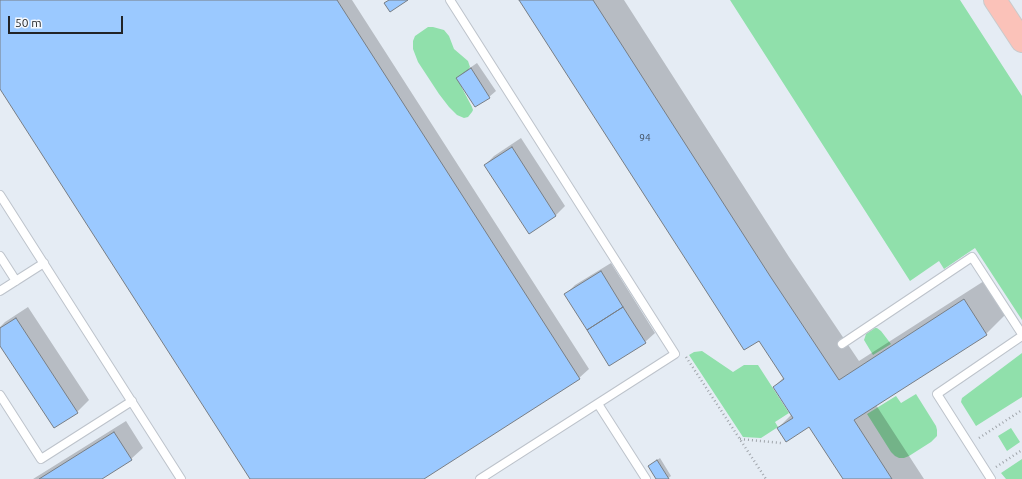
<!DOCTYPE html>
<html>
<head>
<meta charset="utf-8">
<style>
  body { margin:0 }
  #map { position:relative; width:1022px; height:479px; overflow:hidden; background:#e5ecf4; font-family:Ubuntu,sans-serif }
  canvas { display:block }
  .scale { position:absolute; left:8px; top:16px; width:115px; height:18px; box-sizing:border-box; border:2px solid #222427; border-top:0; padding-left:5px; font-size:12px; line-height:14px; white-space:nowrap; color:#222427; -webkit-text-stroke:3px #f5f9fe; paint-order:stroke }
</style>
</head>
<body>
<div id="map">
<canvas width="1022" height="479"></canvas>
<div class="scale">50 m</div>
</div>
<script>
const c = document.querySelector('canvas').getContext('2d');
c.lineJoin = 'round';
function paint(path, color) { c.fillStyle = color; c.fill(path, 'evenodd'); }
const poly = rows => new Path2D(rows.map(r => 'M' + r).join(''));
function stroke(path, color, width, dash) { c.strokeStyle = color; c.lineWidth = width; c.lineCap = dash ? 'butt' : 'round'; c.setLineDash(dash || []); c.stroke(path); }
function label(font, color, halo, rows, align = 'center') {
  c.font = font + ' Ubuntu,sans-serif'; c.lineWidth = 4; c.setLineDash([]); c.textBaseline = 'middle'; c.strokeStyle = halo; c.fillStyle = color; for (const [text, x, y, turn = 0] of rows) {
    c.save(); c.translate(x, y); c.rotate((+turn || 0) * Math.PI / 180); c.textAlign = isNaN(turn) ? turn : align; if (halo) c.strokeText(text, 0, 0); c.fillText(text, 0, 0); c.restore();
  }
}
paint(poly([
  [730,0,960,0,1022,96,1022,320,975,248,944,269,939,261,910,281],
  [428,27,433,27,444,30,449,36,454,49,468,61,470,67,461,83,462,88,472,107,473,110,472,112,468,117,464,118,457,115,449,107,439,94,418,62,413,49,413,41,415,36],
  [875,328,877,328,881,331,891,344,873,355,864,340,866,334],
  [702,351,733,372,744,365,758,365,789,413,775,422,778,427,761,438,743,437,689,355,694,352],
  [1022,353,1022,397,976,426,961,402,962,398],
  [916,394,936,426,937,430,937,436,931,442,909,456,904,458,899,458,895,456,891,452,867,414,896,396,901,403],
  [1011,428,1020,442,1007,451,998,436],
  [1022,459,1022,479,1006,479,1001,473]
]), '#90e0ab');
paint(poly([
  [0,0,352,0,589,369,579,378,422,479,251,479,0,87],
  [520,0,624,0,789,257,859,361,984,281,1006,314,986,334,876,405,924,479,844,479,809,426,778,428,792,414,774,387,784,377,759,340],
  [477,63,496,91,489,97,457,78,464,72],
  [521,138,565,206,556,215,529,232,485,165,494,156],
  [611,263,655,333,645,342,566,294,575,285],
  [28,307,89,400,77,412,0,344,0,327,5,322],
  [126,421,143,448,131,459,100,479,33,479],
  [660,458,671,476,667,479,658,479,649,466]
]), '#0003');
const building = poly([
  [0,0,337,0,580,379,424,479,250,479,0,89,0,0],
  [389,0,408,0,390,12,384,3,389,0],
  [519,0,593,0,770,276,839,380,964,299,987,335,854,420,892,479,843,479,809,427,786,442,777,428,793,418,773,387,784,379,759,341,744,350,519,0],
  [471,68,490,98,475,107,456,78,471,68],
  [512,147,556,216,529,234,484,165,512,147],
  [601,271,623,307,587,330,564,294,601,271],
  [623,307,646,343,609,366,587,330,623,307],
  [16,318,78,413,54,428,0,346,0,328,16,318],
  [114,432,132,460,102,479,39,479,114,432],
  [657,460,669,479,656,479,648,466,657,460]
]);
paint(building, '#9bc9ff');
stroke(building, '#787e85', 1);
const lane = poly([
  [450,0,675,354,480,479],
  [0,195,181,479],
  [0,256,16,281],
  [0,291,44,263],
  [842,344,972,257,1022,334],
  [0,395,41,459,132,401],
  [598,404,646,479],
  [991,479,937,394,1022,336]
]);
const primary = poly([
  [995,0,1022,41]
]);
stroke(lane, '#bdc3cb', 10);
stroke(primary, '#cacacb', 24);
stroke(poly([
  [686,357,766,479],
  [979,438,1022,410],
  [740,439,781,443],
  [996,467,1022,450]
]), '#a0a5ab', 2.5, [1, 3]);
stroke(lane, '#fff', 8);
stroke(primary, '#fbc2b9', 22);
label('10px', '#404d5d', null, [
  ["94",645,138]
]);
</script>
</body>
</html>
